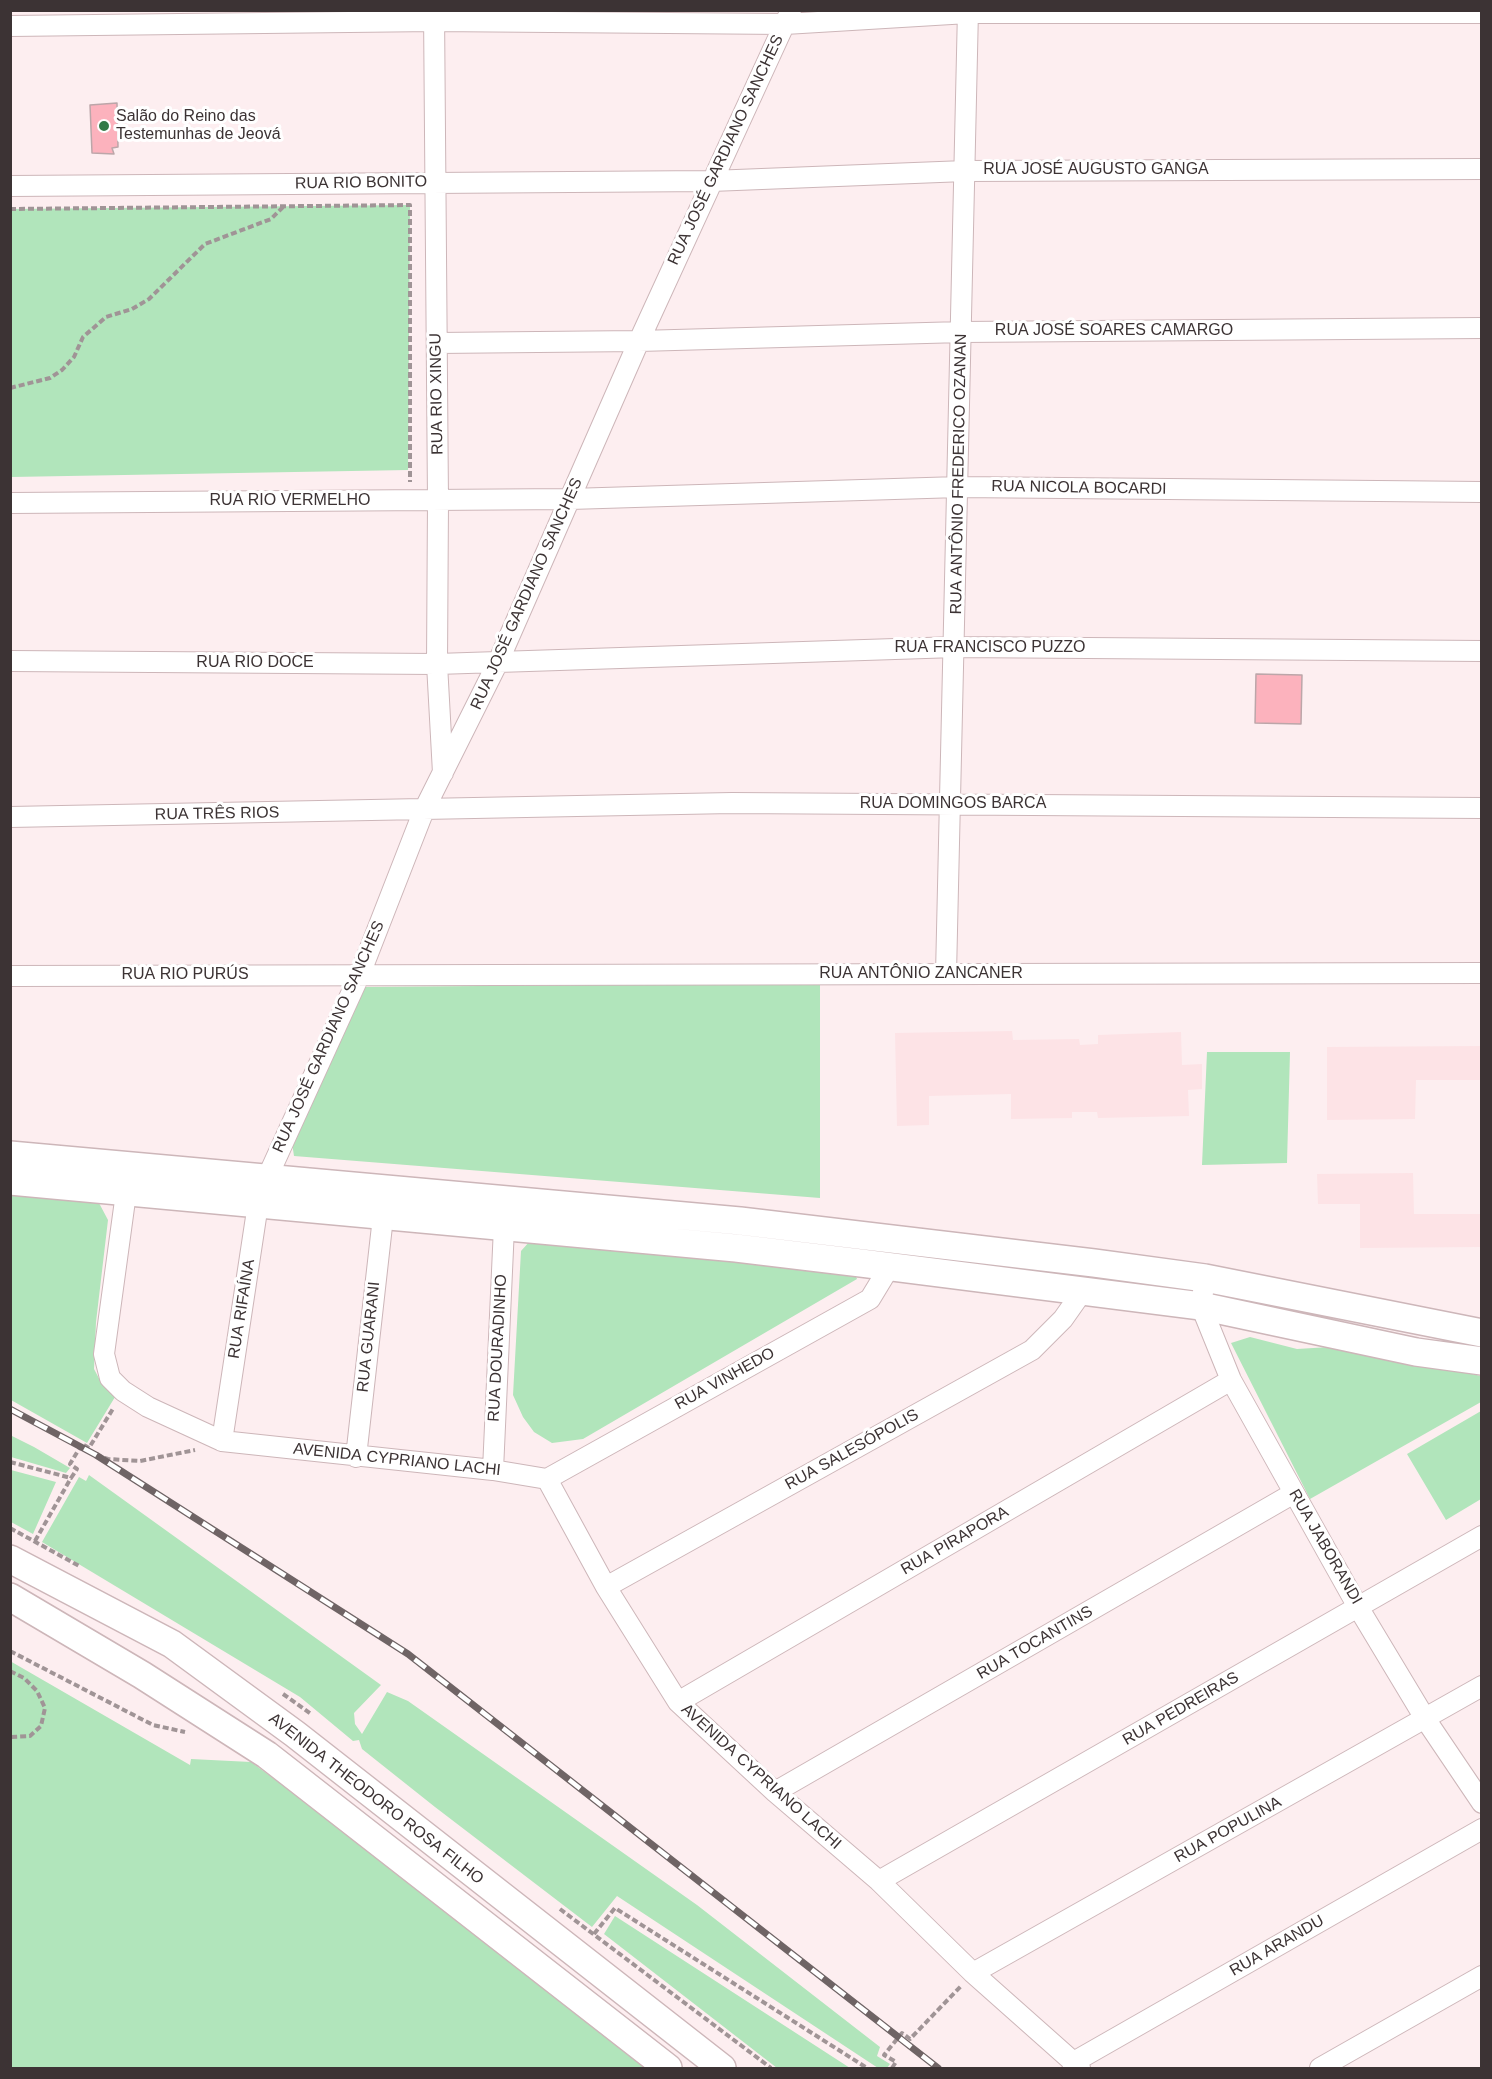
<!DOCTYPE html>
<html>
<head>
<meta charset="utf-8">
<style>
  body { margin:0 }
  #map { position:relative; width:1492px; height:2079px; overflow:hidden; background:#fdeef0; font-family:Helvetica,sans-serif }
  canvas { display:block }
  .frame { position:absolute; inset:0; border:12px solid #3c3334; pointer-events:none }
</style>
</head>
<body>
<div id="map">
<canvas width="1492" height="2079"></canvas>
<div class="frame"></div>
</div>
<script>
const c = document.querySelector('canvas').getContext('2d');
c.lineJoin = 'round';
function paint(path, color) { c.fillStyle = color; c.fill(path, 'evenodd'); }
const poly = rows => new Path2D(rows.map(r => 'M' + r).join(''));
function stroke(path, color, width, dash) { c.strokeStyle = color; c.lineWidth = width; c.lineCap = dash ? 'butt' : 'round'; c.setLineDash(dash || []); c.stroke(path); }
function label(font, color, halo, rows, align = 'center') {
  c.font = font + ' Helvetica,sans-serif'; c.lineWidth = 6; c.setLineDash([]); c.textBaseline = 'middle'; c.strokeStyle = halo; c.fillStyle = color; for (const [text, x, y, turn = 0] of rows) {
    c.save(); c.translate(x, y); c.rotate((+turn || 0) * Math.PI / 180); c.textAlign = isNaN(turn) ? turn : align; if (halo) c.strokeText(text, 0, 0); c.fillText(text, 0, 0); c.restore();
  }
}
paint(poly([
  [1012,1031,1013,1040,1079,1039,1080,1045,1098,1044,1098,1035,1181,1032,1182,1065,1202,1064,1202,1089,1188,1090,1189,1116,1098,1118,1097,1112,1072,1112,1072,1118,1011,1119,1011,1094,929,1096,929,1125,897,1126,895,1033],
  [1481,1046,1481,1080,1416,1080,1415,1119,1327,1120,1327,1047],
  [1413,1173,1414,1214,1481,1214,1481,1247,1360,1248,1360,1204,1318,1204,1317,1174]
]), '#fde3e6');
paint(poly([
  [410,205,408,470,11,477,11,209],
  [820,983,820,1198,294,1156,292,1143,352,1005,365,987],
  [1207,1052,1290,1052,1287,1163,1202,1165],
  [11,1190,93,1201,99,1203,108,1220,96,1322,94,1369,102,1384,115,1397,87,1443,11,1400],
  [530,1241,854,1271,857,1279,583,1439,552,1443,534,1432,523,1417,513,1395,521,1251],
  [1250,1337,1297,1349,1346,1346,1481,1376,1481,1402,1310,1499,1231,1343],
  [1481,1411,1481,1499,1446,1520,1407,1454],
  [10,1435,34,1447,70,1468,66,1473,11,1457],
  [11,1470,56,1482,33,1534,11,1522],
  [89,1475,381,1685,354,1713,355,1724,362,1734,387,1692,408,1701,697,1905,880,2047,877,2056,890,2064,887,2068,878,2068,617,1896,592,1927,435,1807,362,1749,359,1740,353,1741,300,1697,42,1542,79,1477,86,1481],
  [10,1661,190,1765,191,1759,251,1762,523,1958,649,2068,11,2068],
  [615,1916,850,2068,777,2068,604,1934]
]), '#b1e5bb');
const building = poly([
  [117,103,118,147,112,148,114,154,92,153,90,105,117,103],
  [1256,674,1302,675,1301,724,1255,723,1256,674]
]);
paint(building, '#fcb2bd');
stroke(building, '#bca6a9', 1.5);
const street = poly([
  [434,10,438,501,437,664,443,773],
  [10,26,434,21,785,24,968,13,1482,13],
  [10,186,711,181,965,171,1482,169],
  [437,343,639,341,962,332,1482,328],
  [10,503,570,499,959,487,1482,492],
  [10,661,437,664,956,647,1482,651],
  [10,817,732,803,1482,808],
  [946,974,968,10],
  [10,976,1482,973],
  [126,1193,104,1354,110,1378,123,1391,148,1407,222,1441,493,1470,547,1479,606,1587,678,1702,775,1792,879,1881,973,1973,1080,2068],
  [1205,1278,1201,1306,1231,1380,1358,1607,1426,1720,1482,1803],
  [222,1441,258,1204,267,1178,360,974,424,810,499,660,639,341,791,10],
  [356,1457,383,1217],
  [493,1470,504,1227],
  [547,1479,870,1299,890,1266],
  [606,1587,1032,1350,1063,1319,1082,1292],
  [678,1702,1231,1380],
  [775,1792,1294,1493],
  [879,1881,1482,1536],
  [973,1973,1482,1686],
  [1072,2063,1482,1829],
  [1320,2068,1482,1976]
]);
const secondary = poly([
  [10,1155,740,1221,1094,1263,1205,1278,1482,1333],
  [10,1181,736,1248,861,1263,1201,1306,1416,1352,1482,1361],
  [10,1559,172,1644,295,1734,722,2068],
  [10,1597,142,1675,267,1755,668,2068]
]);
stroke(street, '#cdb6b9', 22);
stroke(secondary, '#cdb6b9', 30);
stroke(poly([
  [10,209,410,205,410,482],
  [10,388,50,378,62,370,74,357,83,337,106,317,132,309,149,299,205,244,271,219,283,207],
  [96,1455,108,1459,140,1461,195,1450],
  [10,1462,71,1478,77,1469,70,1464,82,1444,89,1448,114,1407],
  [10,1528,81,1567],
  [35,1541,71,1478],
  [10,1651,153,1725,185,1732],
  [10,1671,24,1678,37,1691,45,1708,41,1726,30,1736,10,1737],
  [283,1694,311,1714],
  [560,1909,771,2068],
  [594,1934,615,1908,867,2068],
  [892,2068,896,2062,884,2055,902,2033,910,2039,961,1986]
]), '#a09496', 4, [6, 3]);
stroke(street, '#fff', 20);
stroke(secondary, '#fff', 27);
const rail = poly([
  [10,1409,96,1455,408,1654,938,2068]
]);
stroke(rail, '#6f6465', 7);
stroke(rail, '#fff', 4.5, [14]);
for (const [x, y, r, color] of [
  [104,126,6,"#327a47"]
]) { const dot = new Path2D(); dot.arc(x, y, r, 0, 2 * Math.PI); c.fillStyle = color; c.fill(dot); stroke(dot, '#fff', 2); }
label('16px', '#3c3334', '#fff', [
  ["Salão do Reino das",116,117],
  ["Testemunhas de Jeová",116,135]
], 'left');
label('16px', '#3c3334', '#fff', [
  ["RUA JOSÉ GARDIANO SANCHES",726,150,-65],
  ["RUA JOSÉ AUGUSTO GANGA",1096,170],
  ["RUA RIO BONITO",361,183,-1],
  ["RUA JOSÉ SOARES CAMARGO",1114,331],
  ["RUA RIO XINGU",437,394,-91],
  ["RUA ANTÔNIO FREDERICO OZANAN",959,474,-89],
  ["RUA NICOLA BOCARDI",1079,488,1],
  ["RUA RIO VERMELHO",290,501],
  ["RUA JOSÉ GARDIANO SANCHES",527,594,-66],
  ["RUA FRANCISCO PUZZO",990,648],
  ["RUA RIO DOCE",255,663],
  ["RUA DOMINGOS BARCA",953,804],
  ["RUA TRÊS RIOS",217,814,-1],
  ["RUA ANTÔNIO ZANCANER",921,974],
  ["RUA RIO PURÚS",185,975],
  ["RUA JOSÉ GARDIANO SANCHES",329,1037,-66],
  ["RUA RIFAÍNA",242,1309,-81],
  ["RUA GUARANI",369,1337,-84],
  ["RUA DOURADINHO",498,1348,-87],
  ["RUA VINHEDO",725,1379,-29],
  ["RUA SALESÓPOLIS",852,1450,-29],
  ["AVENIDA CYPRIANO LACHI",397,1460,6],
  ["RUA PIRAPORA",955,1541,-30],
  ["RUA JABORANDI",1325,1547,60],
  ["RUA TOCANTINS",1035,1643,-30],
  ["RUA PEDREIRAS",1181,1709,-30],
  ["AVENIDA CYPRIANO LACHI",761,1777,42],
  ["AVENIDA THEODORO ROSA FILHO",376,1799,38],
  ["RUA POPULINA",1228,1830,-29],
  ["RUA ARANDU",1277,1946,-30]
]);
</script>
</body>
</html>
